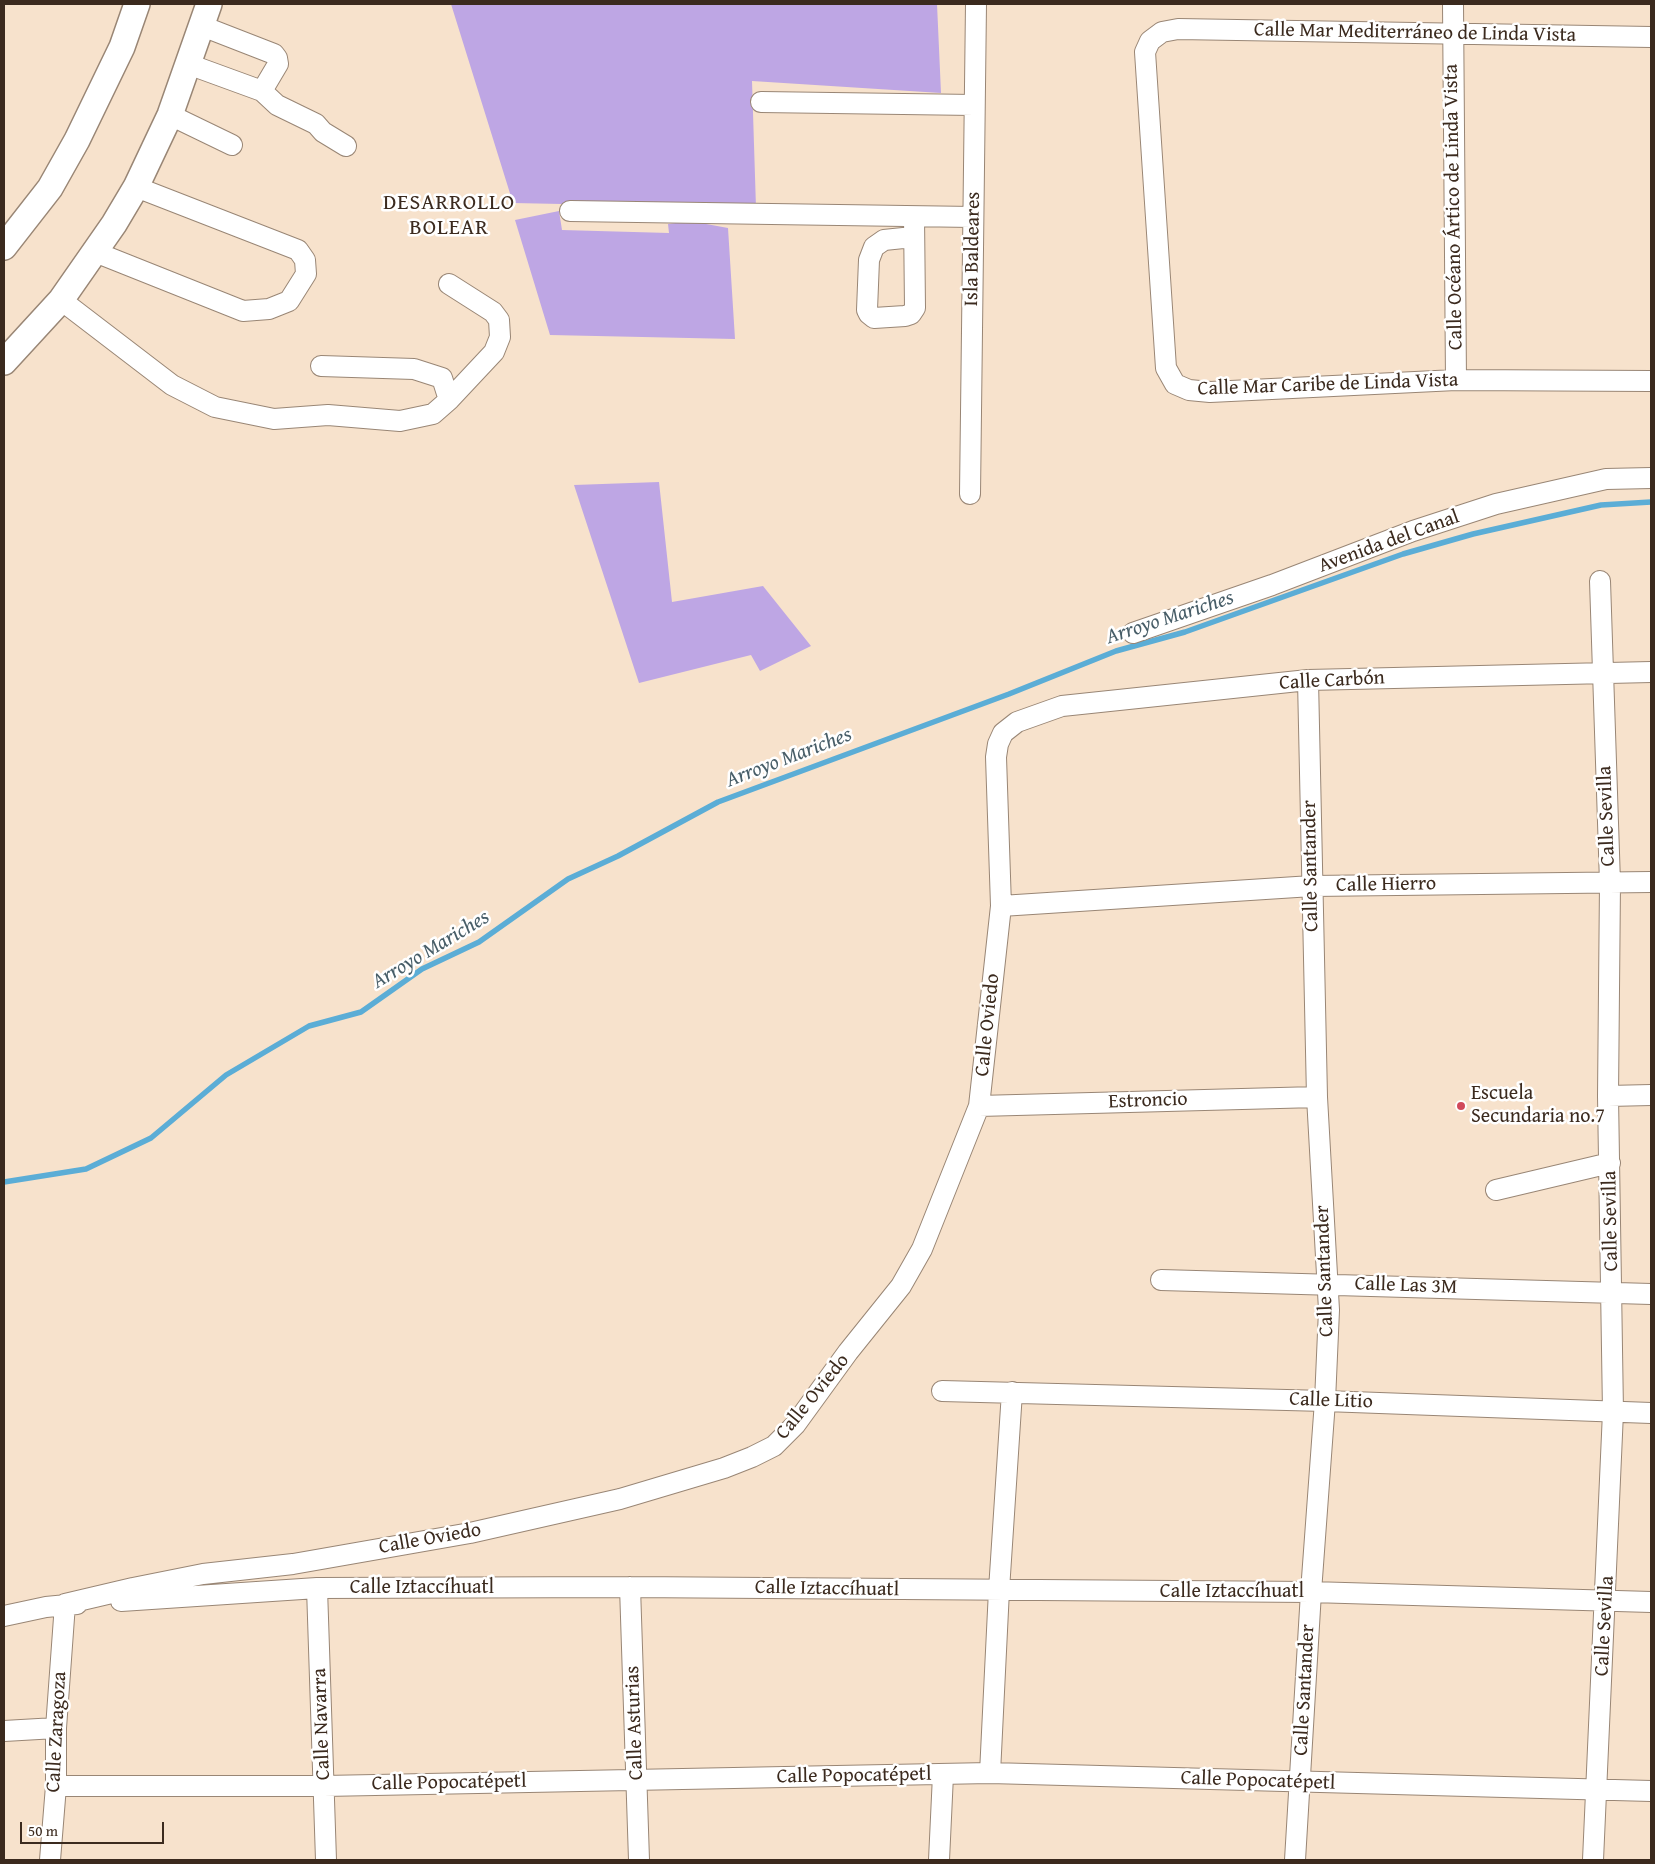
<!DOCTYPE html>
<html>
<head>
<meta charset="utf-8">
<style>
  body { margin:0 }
  #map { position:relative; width:1655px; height:1864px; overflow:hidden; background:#f7e2cc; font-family:"Gentium Book Plus",serif }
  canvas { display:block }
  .frame { position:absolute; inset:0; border:5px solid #3b2a1e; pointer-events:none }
  .scale { position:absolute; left:20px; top:1822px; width:144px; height:22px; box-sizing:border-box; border:2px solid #3b2a1e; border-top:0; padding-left:6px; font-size:15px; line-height:18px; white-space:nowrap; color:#3b2a1e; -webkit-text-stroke:4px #fff; paint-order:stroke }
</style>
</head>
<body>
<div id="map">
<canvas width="1655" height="1864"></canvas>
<div class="frame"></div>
<div class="scale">50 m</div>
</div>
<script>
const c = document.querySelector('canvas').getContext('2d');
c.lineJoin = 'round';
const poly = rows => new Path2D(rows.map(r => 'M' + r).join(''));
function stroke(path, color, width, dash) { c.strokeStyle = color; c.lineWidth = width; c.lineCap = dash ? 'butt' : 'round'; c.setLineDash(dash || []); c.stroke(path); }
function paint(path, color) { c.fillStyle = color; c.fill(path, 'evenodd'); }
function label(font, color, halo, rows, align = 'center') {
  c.font = font + ' "Gentium Book Plus",serif'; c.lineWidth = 5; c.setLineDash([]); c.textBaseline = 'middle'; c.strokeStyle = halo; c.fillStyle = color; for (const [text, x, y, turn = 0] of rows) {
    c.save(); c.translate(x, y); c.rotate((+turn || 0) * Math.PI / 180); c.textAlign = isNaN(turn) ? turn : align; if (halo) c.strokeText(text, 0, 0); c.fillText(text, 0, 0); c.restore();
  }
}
stroke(poly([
  [4,1182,86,1169,151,1138,226,1075,309,1026,361,1012,422,969,479,942,568,879,618,856,718,802,1009,694,1116,651,1185,632,1403,554,1473,534,1601,505,1651,502]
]), '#5badd6', 5.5);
paint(poly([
  [451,4,937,4,941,93,752,81,756,208,513,203],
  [559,211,562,230,669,233,668,224,690,221,728,228,735,339,550,335,515,220],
  [659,482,672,602,763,586,811,646,760,671,751,655,639,683,574,485]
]), '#bea6e4');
const minor = poly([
  [1453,4,1456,380],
  [1651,37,1178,29,1162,32,1150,41,1145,52,1166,368,1175,384,1189,390,1210,392,1456,380,1651,381],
  [188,64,262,91,278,64,277,58,274,54,202,26],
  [262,91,277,105,316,124,323,132,346,146],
  [761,102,974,105],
  [170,115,232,145],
  [570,211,973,217],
  [913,237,884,240,874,247,869,260,867,310,869,314,874,318,905,316,911,314,915,308,914,217],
  [95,252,243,311,269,309,289,301,306,274,305,260,298,250,136,187],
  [61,300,172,385,215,407,274,419,328,415,400,421,433,414,449,400,442,378,414,369,321,366],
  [449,400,494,352,500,337,499,320,493,312,449,284],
  [970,494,976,4],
  [1133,633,1272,585,1413,531,1496,504,1606,479,1651,478],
  [1001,906,1312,886,1651,882],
  [1608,1096,1651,1095],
  [979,1106,1317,1097],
  [1496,1190,1610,1163],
  [1161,1280,1651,1294],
  [942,1391,1325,1401,1651,1413],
  [630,1587,639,1860],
  [317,1588,326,1860],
  [121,1601,317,1588,630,1587,1311,1592,1651,1602],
  [65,1604,133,1588,203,1574,293,1564,470,1533,620,1499,724,1468,752,1457,774,1446,795,1425,848,1352,901,1286,922,1249,979,1106,1001,906,996,757,998,744,1003,733,1017,722,1062,706,1308,680,1651,672],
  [4,1616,46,1607,77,1604],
  [4,1731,56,1728],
  [990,1773,999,1590,1012,1392],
  [56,1786,324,1786,990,1773,1651,1791],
  [50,1860,56,1786,56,1728,65,1604],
  [939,1860,943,1775],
  [1295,1860,1311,1592,1325,1401,1329,1310,1317,1097,1308,680],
  [1593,1860,1613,1412,1608,1096,1610,883,1600,581]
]);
const major = poly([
  [4,247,50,188,77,140,122,47,137,4],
  [4,362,61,300,114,224,136,187,170,115,209,4]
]);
stroke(minor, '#998675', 22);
stroke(major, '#998675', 28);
stroke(minor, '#fff', 20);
stroke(major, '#fff', 25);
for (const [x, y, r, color] of [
  [1461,1106,5,"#d1495b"]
]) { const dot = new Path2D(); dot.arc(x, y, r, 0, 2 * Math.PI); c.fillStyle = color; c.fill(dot); stroke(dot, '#fff', 2); }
label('20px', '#3b2a1e', '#fff', [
  ["Calle Mar Mediterráneo de Linda Vista",1415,33,1],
  ["Calle Océano Ártico de Linda Vista",1454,207,-91],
  ["Isla Baldeares",973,249,-89],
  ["Calle Mar Caribe de Linda Vista",1328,385,-2],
  ["Avenida del Canal",1389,542,-20],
  ["Calle Carbón",1332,681,-3],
  ["Calle Sevilla",1607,816,-92],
  ["Calle Santander",1311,866,-91],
  ["Calle Hierro",1386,885,-1],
  ["Calle Oviedo",988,1025,-84],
  ["Estroncio",1148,1101,-2],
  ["Calle Sevilla",1611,1221,-91],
  ["Calle Santander",1325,1271,-92],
  ["Calle Las 3M",1406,1286,2],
  ["Calle Oviedo",813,1397,-51],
  ["Calle Litio",1331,1401,2],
  ["Calle Oviedo",430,1539,-10],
  ["Calle Iztaccíhuatl",422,1588],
  ["Calle Iztaccíhuatl",827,1589,1],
  ["Calle Iztaccíhuatl",1232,1592],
  ["Calle Sevilla",1605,1626,-87],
  ["Calle Santander",1305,1690,-87],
  ["Calle Asturias",635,1723,-92],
  ["Calle Navarra",322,1724,-92],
  ["Calle Zaragoza",57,1732,-87],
  ["Calle Popocatépetl",854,1776,-1],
  ["Calle Popocatépetl",1258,1781,2],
  ["Calle Popocatépetl",449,1783,-1]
]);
label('20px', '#3b2a1e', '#fff', [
  ["Escuela",1471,1094],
  ["Secundaria no.7",1471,1117]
], 'left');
label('italic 21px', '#485e68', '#fff', [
  ["Arroyo Mariches",1170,618,-18],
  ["Arroyo Mariches",789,758,-21],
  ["Arroyo Mariches",431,950,-31]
]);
c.letterSpacing = '1px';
label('22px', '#3b2a1e', '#fff', [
  ["DESARROLLO",449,203],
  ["BOLEAR",449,228]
]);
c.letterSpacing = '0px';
</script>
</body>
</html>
